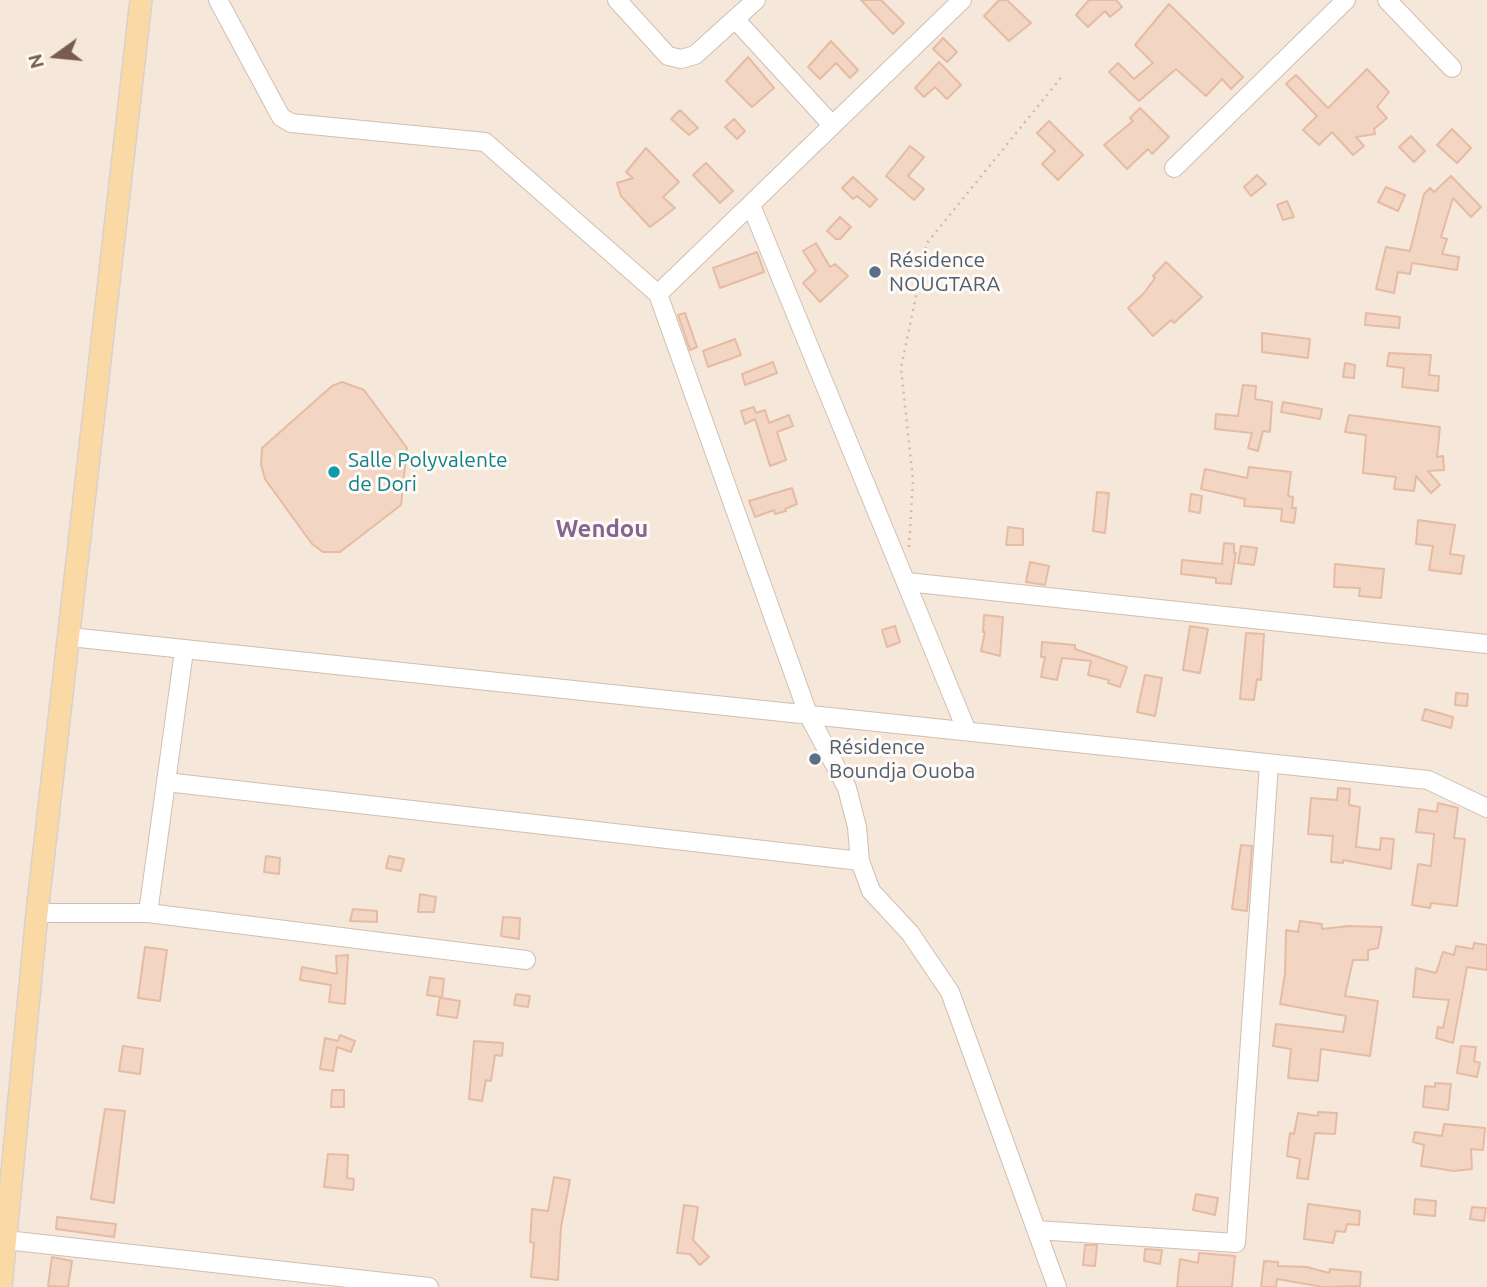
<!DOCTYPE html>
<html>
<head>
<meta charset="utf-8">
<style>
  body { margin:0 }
  #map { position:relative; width:1487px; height:1287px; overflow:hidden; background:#fdf6ec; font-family:Ubuntu,sans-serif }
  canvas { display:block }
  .north { position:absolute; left:21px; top:21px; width:70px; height:70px; -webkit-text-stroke:5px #fffaf3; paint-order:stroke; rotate:255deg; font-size:19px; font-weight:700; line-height:28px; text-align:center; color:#7a5c4d }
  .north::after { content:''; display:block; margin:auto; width:24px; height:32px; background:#7a5c4d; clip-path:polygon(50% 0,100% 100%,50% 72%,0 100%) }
</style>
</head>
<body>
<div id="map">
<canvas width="1487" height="1287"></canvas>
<div class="north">N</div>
</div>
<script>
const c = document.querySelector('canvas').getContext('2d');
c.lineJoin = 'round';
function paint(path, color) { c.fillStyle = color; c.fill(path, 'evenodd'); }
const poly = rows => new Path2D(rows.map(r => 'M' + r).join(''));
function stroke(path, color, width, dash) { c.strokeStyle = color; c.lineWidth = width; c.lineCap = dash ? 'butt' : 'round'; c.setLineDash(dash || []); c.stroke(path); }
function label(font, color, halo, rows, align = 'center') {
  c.font = font + ' Ubuntu,sans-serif'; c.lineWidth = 6; c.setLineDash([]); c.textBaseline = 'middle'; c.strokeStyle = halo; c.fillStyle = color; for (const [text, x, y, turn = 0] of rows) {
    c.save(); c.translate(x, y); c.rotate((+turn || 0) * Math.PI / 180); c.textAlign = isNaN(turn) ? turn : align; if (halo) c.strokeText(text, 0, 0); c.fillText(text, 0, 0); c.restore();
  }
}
paint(poly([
  [0,0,1487,0,1487,1287,0,1287]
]), '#f5e8da');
const building = poly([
  [861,0,881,0,904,23,893,34,861,0],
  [999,0,1007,0,1031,23,1009,41,984,16,999,0],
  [1089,0,1116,0,1122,7,1110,17,1105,11,1088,27,1076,15,1089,0],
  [1169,4,1243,77,1231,89,1222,79,1206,96,1176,69,1139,101,1109,72,1118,63,1134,79,1153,63,1135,45,1169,4],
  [943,38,957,52,947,62,933,49,943,38],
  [831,41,858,70,850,78,836,63,820,79,808,67,831,41],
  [748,57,774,88,752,107,726,81,748,57],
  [939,62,961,85,947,99,935,87,924,97,915,88,939,62],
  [1367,69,1389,92,1377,107,1387,118,1374,129,1375,134,1356,137,1364,146,1353,155,1332,132,1319,145,1303,130,1317,116,1286,84,1296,75,1328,108,1367,69],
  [1140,108,1169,137,1152,154,1148,149,1127,169,1104,145,1133,121,1130,118,1140,108],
  [680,110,698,128,689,135,671,119,680,110],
  [734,119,745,131,737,139,725,127,734,119],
  [1049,121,1083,155,1058,180,1042,164,1055,151,1037,133,1049,121],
  [1452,129,1471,148,1457,163,1437,145,1452,129],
  [1411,136,1425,151,1414,162,1399,147,1411,136],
  [910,146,924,157,908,176,924,189,914,200,886,176,910,146],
  [646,148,679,182,663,197,675,208,650,227,621,196,617,183,633,178,626,172,646,148],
  [706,163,733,191,720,203,693,175,706,163],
  [1257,175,1266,184,1251,196,1244,187,1257,175],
  [1451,176,1481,207,1471,217,1453,198,1441,237,1447,239,1442,254,1459,257,1457,270,1412,263,1410,274,1398,272,1394,293,1376,289,1386,247,1410,251,1424,194,1430,188,1434,192,1451,176],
  [853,177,877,199,870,207,857,196,853,199,842,188,853,177],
  [1386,187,1405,195,1398,211,1378,202,1386,187],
  [1287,201,1294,217,1283,220,1277,205,1287,201],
  [840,217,851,227,840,239,836,239,827,231,840,217],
  [816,243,830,267,835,264,848,276,820,302,803,283,816,271,803,251,816,243],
  [757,252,764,272,720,288,713,268,757,252],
  [1166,262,1202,297,1174,323,1171,320,1153,336,1128,308,1144,293,1155,278,1153,276,1166,262],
  [685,313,697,347,690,350,678,315,685,313],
  [1366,313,1400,317,1399,328,1365,325,1366,313],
  [1262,333,1310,339,1308,358,1262,352,1262,333],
  [735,339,741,355,708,367,703,351,735,339],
  [1389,353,1431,355,1429,375,1439,376,1438,391,1402,387,1404,368,1387,366,1389,353],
  [773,362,777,373,745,385,742,374,773,362],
  [1345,363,1355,365,1354,378,1343,377,1345,363],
  [342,382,364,390,407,448,401,505,340,552,323,552,312,544,265,479,261,464,262,448,332,386,342,382],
  [1243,385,1256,386,1255,399,1272,402,1270,432,1263,431,1258,451,1248,448,1252,433,1215,429,1216,414,1238,416,1243,385],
  [1283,402,1322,409,1320,419,1281,412,1283,402],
  [754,407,756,413,765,410,769,423,789,415,793,426,777,432,786,460,770,466,755,419,745,424,741,411,754,407],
  [1349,415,1440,427,1437,457,1443,456,1444,470,1428,471,1440,485,1431,493,1416,476,1414,491,1394,489,1396,477,1363,473,1366,435,1345,432,1349,415],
  [1249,467,1291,472,1288,496,1293,497,1292,508,1296,508,1294,523,1281,521,1282,509,1244,506,1245,499,1201,489,1205,469,1247,478,1249,467],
  [792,488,797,504,785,509,786,511,775,514,774,510,755,517,749,501,792,488],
  [1097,492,1109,493,1105,533,1093,531,1097,492],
  [1191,494,1202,496,1200,513,1189,511,1191,494],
  [1418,520,1455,525,1450,554,1464,556,1461,574,1429,570,1433,546,1416,544,1418,520],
  [1008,527,1023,529,1023,545,1006,545,1008,527],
  [1224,543,1234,544,1234,553,1236,553,1231,584,1216,583,1216,578,1181,574,1182,560,1222,564,1224,543],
  [1241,546,1257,548,1254,565,1238,563,1241,546],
  [1030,562,1049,566,1045,585,1026,582,1030,562],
  [1335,564,1384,569,1381,598,1359,596,1360,588,1334,587,1335,564],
  [984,615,1003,617,1000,656,981,651,985,632,983,632,984,615],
  [895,626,900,642,887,647,882,630,895,626],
  [1190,626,1208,629,1200,673,1183,670,1190,626],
  [1246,633,1264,634,1261,680,1257,679,1254,700,1240,699,1246,633],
  [1042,642,1075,645,1075,649,1127,667,1120,687,1108,683,1109,680,1088,675,1091,661,1062,658,1057,680,1041,677,1045,657,1041,657,1042,642],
  [1145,675,1162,678,1155,716,1137,712,1145,675],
  [1456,693,1468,694,1467,706,1455,705,1456,693],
  [1425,709,1453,717,1451,728,1422,720,1425,709],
  [1338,788,1350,789,1349,805,1360,807,1356,847,1380,850,1381,838,1394,839,1391,869,1343,860,1343,863,1331,862,1333,836,1308,834,1311,798,1337,800,1338,788],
  [1438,803,1458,808,1454,838,1465,839,1457,906,1431,903,1430,908,1412,905,1418,864,1431,866,1434,834,1416,832,1419,809,1437,812,1438,803],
  [1241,845,1252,846,1247,911,1232,909,1241,845],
  [266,856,280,858,279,874,264,872,266,856],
  [389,856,404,859,401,871,386,868,389,856],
  [420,894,436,897,434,912,418,912,420,894],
  [353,909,377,911,377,922,350,921,353,909],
  [503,917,520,918,519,939,501,936,503,917],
  [1300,921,1322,924,1322,929,1349,926,1382,927,1378,948,1368,950,1368,960,1353,960,1345,996,1378,1001,1370,1056,1321,1049,1318,1081,1288,1078,1291,1049,1273,1046,1276,1024,1343,1032,1346,1016,1280,1004,1285,974,1286,930,1298,932,1300,921],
  [1474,943,1487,945,1487,970,1467,967,1453,1043,1436,1038,1438,1027,1443,1028,1449,1000,1413,997,1416,968,1436,973,1443,952,1454,955,1456,946,1473,949,1474,943],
  [145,947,167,950,160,1001,138,998,145,947],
  [348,955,345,1004,329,1002,331,985,300,980,302,967,337,974,336,956,348,955],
  [430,977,444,979,442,998,460,1001,457,1018,437,1015,440,997,427,995,430,977],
  [516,994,530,996,528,1007,514,1005,516,994],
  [340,1035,355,1041,351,1052,337,1047,333,1071,320,1069,325,1038,338,1041,340,1035],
  [474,1041,503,1043,502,1056,495,1055,491,1081,486,1080,482,1101,469,1099,474,1041],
  [123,1046,143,1049,140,1074,119,1071,123,1046],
  [1461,1046,1476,1047,1474,1061,1480,1063,1477,1077,1457,1073,1461,1046],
  [1435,1083,1451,1084,1448,1110,1423,1107,1425,1086,1435,1087,1435,1083],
  [332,1090,344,1090,344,1107,331,1107,332,1090],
  [105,1109,125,1111,114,1203,91,1199,105,1109],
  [1318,1112,1337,1113,1335,1134,1315,1133,1308,1179,1297,1178,1300,1159,1287,1156,1290,1133,1294,1134,1298,1113,1318,1116,1318,1112],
  [1444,1124,1485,1128,1483,1150,1471,1149,1472,1169,1454,1171,1421,1166,1424,1145,1413,1142,1415,1132,1442,1136,1444,1124],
  [328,1154,348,1155,347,1178,354,1179,353,1190,324,1187,328,1154],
  [554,1177,570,1180,561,1227,558,1280,531,1277,534,1243,530,1242,532,1209,548,1211,554,1177],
  [1196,1194,1218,1198,1215,1215,1193,1210,1196,1194],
  [1415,1199,1436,1201,1435,1216,1414,1214,1415,1199],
  [1308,1204,1360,1211,1359,1225,1347,1224,1345,1232,1336,1231,1333,1243,1304,1239,1308,1204],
  [684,1205,698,1207,693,1240,709,1257,700,1265,690,1254,677,1253,684,1205],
  [1472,1207,1486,1208,1484,1221,1470,1219,1472,1207],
  [57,1217,116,1224,114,1237,56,1229,57,1217],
  [1085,1245,1097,1245,1095,1266,1083,1265,1085,1245],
  [1145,1249,1162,1250,1160,1264,1144,1261,1145,1249],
  [1199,1253,1235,1256,1232,1287,1177,1287,1180,1259,1198,1263,1199,1253],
  [52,1257,72,1261,68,1287,48,1286,52,1257],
  [1264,1261,1278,1262,1278,1266,1307,1267,1329,1273,1330,1269,1361,1272,1360,1286,1323,1287,1277,1279,1276,1287,1261,1287,1264,1261]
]);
paint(building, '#f3d5c3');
stroke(building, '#e6bba3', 2);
const minor = poly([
  [218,0,281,117,291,123,485,142,658,294,808,714,847,788,857,827,860,861,871,891,910,933,950,992,1057,1287],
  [617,0,668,56,681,59,695,55,756,0],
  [1387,0,1452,68],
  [735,19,832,125],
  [1174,168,1346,0],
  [751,205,966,729],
  [658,294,962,0],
  [907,582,1487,644],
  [70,637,1428,780,1487,808],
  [166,782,860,861],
  [37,913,148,913,526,960],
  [148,913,184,651],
  [1036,1230,1236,1243,1269,764],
  [6,1240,429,1287]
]);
const major = poly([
  [1,1287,37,913,141,0]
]);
stroke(minor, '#d1beb0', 20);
stroke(major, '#dad1cd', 24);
stroke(poly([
  [909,547,913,480,901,368,927,243,1064,74]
]), '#d9b8a5', 2.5, [2, 5]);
stroke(minor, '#fff', 18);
stroke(major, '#fbd9a5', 21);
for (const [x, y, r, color] of [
  [875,272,7,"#5c6f8a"],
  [334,472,7,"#0f9aa8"],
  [815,759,7,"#5c6f8a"]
]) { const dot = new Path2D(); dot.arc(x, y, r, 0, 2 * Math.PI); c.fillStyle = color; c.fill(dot); stroke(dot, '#fffaf3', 2.5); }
label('21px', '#4e5e75', '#fffaf3', [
  ["Résidence",889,260],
  ["NOUGTARA",889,284],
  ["Résidence",829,747],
  ["Boundja Ouoba",829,771]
], 'left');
label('21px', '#0d838f', '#fffaf3', [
  ["Salle Polyvalente",348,460],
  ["de Dori",348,484]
], 'left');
label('bold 24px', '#846695', '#fffaf3', [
  ["Wendou",602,529]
]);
</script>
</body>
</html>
